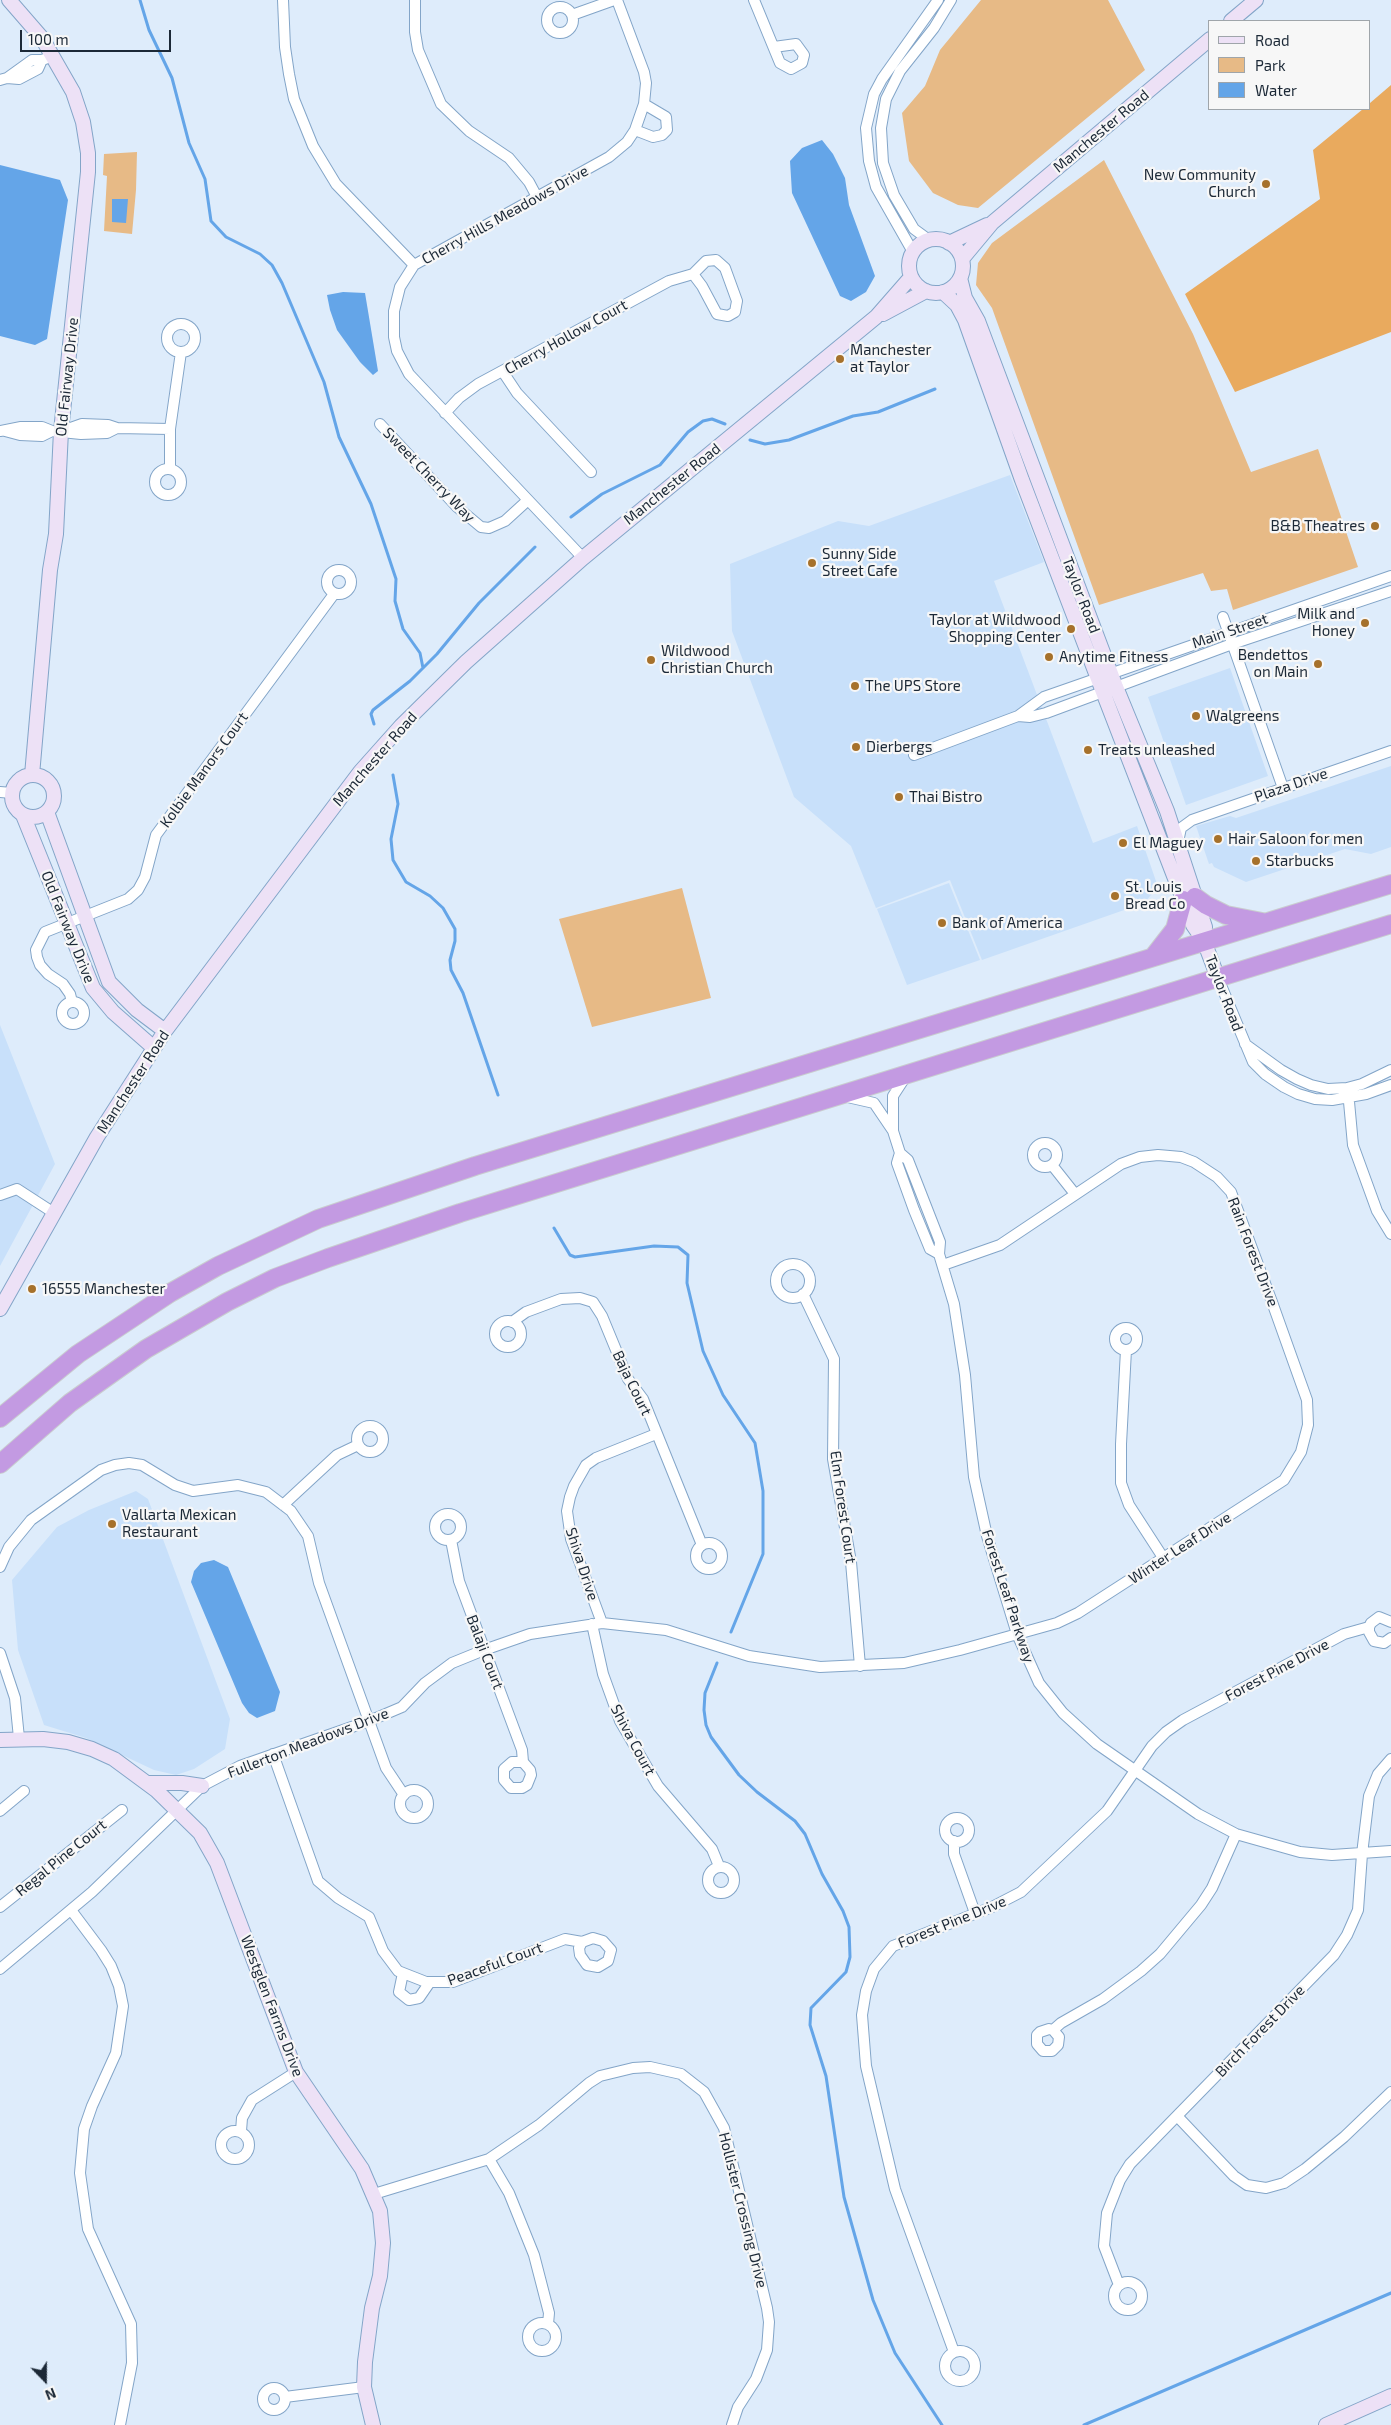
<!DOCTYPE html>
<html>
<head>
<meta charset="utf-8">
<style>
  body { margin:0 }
  #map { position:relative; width:1391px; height:2425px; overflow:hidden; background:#deecfb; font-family:"Exo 2",sans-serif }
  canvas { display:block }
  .legend { position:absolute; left:1208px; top:20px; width:162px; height:90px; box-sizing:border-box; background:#f7f7f7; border:1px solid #9fa5aa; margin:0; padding:6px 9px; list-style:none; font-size:15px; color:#1c2937 }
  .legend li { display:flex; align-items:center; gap:10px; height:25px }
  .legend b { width:25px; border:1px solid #9fa5aa }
  .north { position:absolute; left:20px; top:2355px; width:50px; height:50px; -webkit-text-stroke:4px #f7f7f7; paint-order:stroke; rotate:158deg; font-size:14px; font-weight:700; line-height:20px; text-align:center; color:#1c2937 }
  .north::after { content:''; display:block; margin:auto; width:18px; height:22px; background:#1c2937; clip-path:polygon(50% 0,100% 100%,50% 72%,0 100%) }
  .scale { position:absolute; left:20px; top:30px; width:151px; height:22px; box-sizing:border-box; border:2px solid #1c2937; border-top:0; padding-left:6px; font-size:15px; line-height:18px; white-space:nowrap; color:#1c2937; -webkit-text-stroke:4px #f7f7f7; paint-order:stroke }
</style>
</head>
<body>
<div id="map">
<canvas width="1391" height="2425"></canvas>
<ul class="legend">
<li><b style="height:6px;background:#ede1f6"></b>Road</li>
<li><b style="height:14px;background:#e7ba86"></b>Park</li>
<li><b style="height:14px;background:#64a5e8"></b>Water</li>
</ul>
<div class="north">N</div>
<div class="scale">100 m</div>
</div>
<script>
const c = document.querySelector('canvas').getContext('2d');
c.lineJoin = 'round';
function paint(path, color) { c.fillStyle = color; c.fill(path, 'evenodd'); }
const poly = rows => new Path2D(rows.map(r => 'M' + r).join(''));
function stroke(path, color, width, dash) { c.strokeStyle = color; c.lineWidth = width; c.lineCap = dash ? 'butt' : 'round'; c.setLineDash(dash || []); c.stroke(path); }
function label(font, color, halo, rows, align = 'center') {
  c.font = font + ' "Exo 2",sans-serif'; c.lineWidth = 4.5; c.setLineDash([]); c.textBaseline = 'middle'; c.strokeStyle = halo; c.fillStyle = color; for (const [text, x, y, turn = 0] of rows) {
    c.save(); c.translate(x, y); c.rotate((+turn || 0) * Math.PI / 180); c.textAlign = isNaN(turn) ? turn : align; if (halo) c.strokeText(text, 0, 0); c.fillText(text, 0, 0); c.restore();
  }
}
paint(poly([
  [1010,475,1044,562,994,581,1093,843,1137,826,1158,887,1144,903,982,960,950,880,876,908,851,846,794,797,732,631,730,564,838,521,869,526],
  [1230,668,1268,776,1186,805,1148,697],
  [1391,766,1391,847,1371,854,1345,849,1246,882,1214,867,1212,863,1209,864,1196,826,1230,816,1236,818],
  [949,883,980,960,907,985,877,909],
  [0,1025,55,1164,0,1266],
  [136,1491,148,1499,230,1719,225,1749,194,1769,176,1775,154,1770,86,1738,44,1725,18,1650,12,1580,57,1527,89,1510]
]), '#c8e0fa');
paint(poly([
  [981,0,1108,0,1145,70,978,208,958,205,933,193,909,161,902,113,925,86,940,50],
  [137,152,136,190,132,234,104,231,107,176,103,175,104,154],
  [1104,160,1193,334,1251,472,1318,449,1358,567,1233,610,1227,589,1211,591,1203,573,1099,605,992,308,976,285,978,263,992,243],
  [682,888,711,998,592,1027,559,919]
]), '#e7ba86');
paint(poly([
  [1391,85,1391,332,1235,392,1185,294,1320,199,1313,150,1363,109,1370,109,1370,103]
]), '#e9aa5e');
paint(poly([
  [822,140,833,154,845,178,849,205,875,276,866,292,851,301,840,296,792,193,790,161,802,148],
  [0,165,60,180,68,200,47,339,35,345,0,336],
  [112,199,128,199,126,223,112,222],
  [343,292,365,293,378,371,373,375,360,362,337,330,330,310,327,295],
  [214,1560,228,1567,280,1692,275,1711,257,1718,249,1713,242,1703,191,1582,194,1571,201,1563]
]), '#64a5e8');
stroke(poly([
  [140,0,149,30,172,78,189,143,205,179,211,221,226,237,260,254,272,265,282,283,324,382,339,437,371,504,396,579,395,601,403,629,420,653,423,668],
  [750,440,765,444,789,440,853,416,878,412,935,389],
  [571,517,602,494,660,465,688,432,703,421,712,419,725,424],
  [374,724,371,714,373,710,410,681,437,654,479,603,535,547],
  [393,775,398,804,391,839,393,860,406,882,430,896,443,908,455,929,455,941,450,960,451,970,463,993,498,1095],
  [554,1228,570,1255,575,1257,654,1246,678,1247,688,1255,687,1283,703,1351,723,1395,755,1443,763,1491,763,1554,731,1632],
  [717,1663,705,1693,704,1710,706,1725,711,1737,739,1775,757,1792,795,1821,805,1834,822,1874,843,1911,849,1927,850,1957,846,1972,811,2008,810,2025,826,2076,844,2197,873,2300,895,2353,942,2425],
  [1084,2425,1391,2293]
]), '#64a5e8', 3);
const street = poly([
  [283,0,285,47,289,74,294,99,313,146,336,184,414,265],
  [415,0,415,32,418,50,441,104,469,131,509,158,529,182,537,197],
  [754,0,780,63,791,69,802,63,804,55,796,44,774,47],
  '547 20a13 13 0 1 1 26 0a13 13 0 1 1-26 0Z',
  [572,15,614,0],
  [7,78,19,79,38,69,42,60],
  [0,80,7,78,32,60,42,60,53,56],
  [635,130,653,137,662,135,667,130,666,117,644,104],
  [929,240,914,229,894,195,883,163,881,128,886,99,900,71,934,28,951,0],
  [913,252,876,187,869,161,866,128,874,94,882,79,938,0],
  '167 338a14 14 0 1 1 28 0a14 14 0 1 1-28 0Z',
  [503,372,517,393,591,472],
  [445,413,459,398,478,384,669,281,693,274,706,261,716,260,725,268,737,301,735,312,728,316,717,314,702,286,693,274],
  [380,424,457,507,481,527,489,528,505,521,528,500],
  [65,430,82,424,108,425,117,428,170,429],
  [0,431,21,427,42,427,52,431,81,434,107,433,117,428],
  [5,431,20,435,42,436,52,431],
  '155 482a13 13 0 1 1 26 0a13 13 0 1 1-26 0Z',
  [170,469,170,429,181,352],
  [583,558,409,374,397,351,394,337,394,311,400,287,414,265,609,157,627,142,635,130,644,104,646,83,644,72,617,0],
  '327 582a12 12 0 1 1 24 0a12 12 0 1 1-24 0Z',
  [1391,576,1044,697,1018,716,1030,717,1046,713,1232,644,1391,591],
  [1223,617,1283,788],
  [914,755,1018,716],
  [0,792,12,793],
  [1178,842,1181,828,1192,820,1391,751],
  [1218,978,1253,1062,1265,1074,1284,1087,1298,1094,1315,1099,1332,1100,1366,1094,1391,1085],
  '62 1013a11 11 0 1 1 22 0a11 11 0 1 1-22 0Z',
  [72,1002,70,994,63,984,48,974,40,965,37,957,36,950,45,932,128,899,138,890,145,877,156,835,334,594],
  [1245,1044,1281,1070,1297,1079,1311,1085,1328,1089,1347,1088,1362,1084,1391,1070],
  [906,1076,893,1096,893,1131,900,1153,908,1160,940,1242,939,1254,954,1304,965,1375,974,1477,987,1536,1017,1634,1039,1683,1063,1713,1097,1744,1198,1814,1236,1834,1300,1852,1332,1855,1391,1851],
  [1348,1091,1353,1145,1377,1211,1391,1234],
  [843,1096,874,1103,893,1131],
  '1033 1155a12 12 0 1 1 24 0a12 12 0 1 1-24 0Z',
  [900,1153,897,1163,914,1210,930,1249,939,1254],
  [1052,1165,1075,1194],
  [0,1195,17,1189,54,1213],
  '776 1281a17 17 0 1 1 34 0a17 17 0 1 1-34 0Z',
  [803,1294,834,1359,833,1459,851,1562,860,1666],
  '495 1334a13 13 0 1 1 26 0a13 13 0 1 1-26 0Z',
  [512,1322,526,1312,561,1299,580,1298,593,1302,602,1316,628,1379,643,1399,702,1545],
  '1115 1339a11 11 0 1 1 22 0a11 11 0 1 1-22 0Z',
  [1126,1350,1121,1444,1121,1483,1129,1505,1164,1559],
  '357 1439a13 13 0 1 1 26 0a13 13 0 1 1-26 0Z',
  [283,1505,337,1455,358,1445],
  '435 1527a13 13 0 1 1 26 0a13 13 0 1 1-26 0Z',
  [451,1540,459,1581,522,1750,523,1762,530,1770,531,1775,527,1785,522,1788,511,1788,504,1780,504,1769,512,1762,523,1762],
  '696 1556a13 13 0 1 1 26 0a13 13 0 1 1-26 0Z',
  [0,1567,9,1547,31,1520,101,1470,115,1465,129,1463,142,1465,175,1485,193,1491,238,1485,266,1492,291,1511,308,1536,319,1583,386,1768,404,1795],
  [1391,1622,1379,1617,1371,1623,1369,1627,1369,1632,1374,1641,1384,1643,1391,1638],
  [602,1623,571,1539,567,1511,570,1497,574,1486,586,1465,596,1458,656,1434],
  [592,1624,603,1674,620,1721,658,1786,712,1849,719,1866],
  [0,1653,15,1698,19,1738],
  [273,1754,318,1881,338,1898,369,1917,383,1951,398,1971,426,1982,453,1982,565,1939,582,1942,593,1938,603,1941,611,1950,608,1961,598,1967,587,1965,580,1955,579,1948,582,1942],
  '400 1804a14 14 0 1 1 28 0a14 14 0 1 1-28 0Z',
  [0,1811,24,1791],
  '945 1830a12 12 0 1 1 24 0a12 12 0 1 1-24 0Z',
  [954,1841,954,1854,975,1913],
  '708 1880a13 13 0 1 1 26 0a13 13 0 1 1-26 0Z',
  [0,1907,122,1810],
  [71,1910,101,1950,111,1966,119,1986,123,2006,116,2053,92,2106,84,2129,80,2173,88,2229,131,2324,132,2363,120,2425],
  [0,1969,92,1892,202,1786,240,1766,369,1721,402,1707,425,1683,452,1663,484,1650,530,1634,602,1623,666,1630,749,1656,820,1667,904,1663,960,1650,1057,1623,1078,1613,1284,1480,1301,1452,1308,1425,1307,1400,1272,1302,1231,1192,1217,1177,1194,1162,1181,1157,1158,1155,1140,1157,1121,1164,1000,1245,943,1265],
  [403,1973,399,1992,409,2000,419,1998,430,1982],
  [1053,2030,1059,2037,1058,2045,1052,2051,1043,2051,1037,2044,1037,2035,1040,2032,1049,2029,1053,2030,1061,2023,1103,1999,1141,1971,1160,1954,1201,1905,1212,1888,1236,1834],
  [1177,2116,1234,2176,1247,2185,1266,2188,1284,2183,1305,2169,1344,2137,1391,2092],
  '221 2145a14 14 0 1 1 28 0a14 14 0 1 1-28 0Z',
  [241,2131,242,2118,252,2100,296,2072],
  [489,2159,509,2193,534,2255,549,2313,548,2324],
  [374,2194,489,2159,539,2125,589,2083,600,2076,633,2068,650,2067,681,2074,704,2092,724,2128,767,2308,769,2322,767,2350,756,2379,738,2407,732,2425],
  '1114 2296a14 14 0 1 1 28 0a14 14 0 1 1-28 0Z',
  [1119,2285,1104,2246,1107,2213,1120,2180,1130,2164,1334,1955,1347,1935,1358,1910,1362,1854,1369,1796,1378,1774,1391,1759],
  '528 2337a14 14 0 1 1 28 0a14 14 0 1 1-28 0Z',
  '945 2366a15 15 0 1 1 30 0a15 15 0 1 1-30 0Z',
  [954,2352,895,2189,866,2066,862,2015,866,1991,874,1969,893,1946,992,1907,1021,1892,1107,1811,1152,1746,1166,1732,1183,1720,1344,1634,1369,1627],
  '263 2399a11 11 0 1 1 22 0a11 11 0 1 1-22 0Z',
  [285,2397,364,2387]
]);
const secondary = poly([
  [9,0,42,38,73,92,83,122,88,153,88,172,61,431,56,534,50,570,32,775],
  [1231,21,1256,0],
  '909 266a27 27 0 1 1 54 0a27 27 0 1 1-54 0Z',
  [949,243,987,225],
  [962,259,992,223,1210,39],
  [960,278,965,298,978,321,1116,687,1167,811,1205,927,1204,941],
  [943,292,957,305,965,320,1022,480,1103,692,1193,925,1204,941,1218,978],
  [883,314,926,291],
  '12 796a21 21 0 1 1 42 0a21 21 0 1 1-42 0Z',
  [47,812,109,982,137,1010,165,1031],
  [23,815,93,988,113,1012,154,1048],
  [0,1309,97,1137,165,1031,360,772,401,726,466,662,583,558,876,317,911,277],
  [0,1740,43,1739,68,1742,92,1749,114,1759,156,1790,200,1833,217,1863,296,2072,362,2169,380,2211,383,2243,380,2276,372,2308,365,2362,364,2387,373,2425],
  [148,1783,182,1783,202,1786],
  [1326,2425,1391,2396]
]);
const highway = poly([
  [1195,897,1206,905,1226,915,1262,922],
  [1154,956,1175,929,1183,900],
  [0,1418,78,1354,170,1293,218,1266,318,1219,475,1166,1391,884],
  [0,1464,70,1403,146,1349,227,1302,275,1278,328,1258,460,1213,1391,924]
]);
stroke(street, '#83a5c8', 12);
stroke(secondary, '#83a5c8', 16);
stroke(highway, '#c9cccf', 20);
stroke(street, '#fff', 10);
stroke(secondary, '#ede1f6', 14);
stroke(highway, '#c39ae2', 18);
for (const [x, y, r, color] of [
  [1266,184,5,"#a6712b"],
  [840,359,5,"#a6712b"],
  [1375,526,5,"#a6712b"],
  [812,563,5,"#a6712b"],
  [1365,623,5,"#a6712b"],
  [1071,629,5,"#a6712b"],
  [1049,657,5,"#a6712b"],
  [651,660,5,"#a6712b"],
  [1318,664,5,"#a6712b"],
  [855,686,5,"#a6712b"],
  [1196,716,5,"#a6712b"],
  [856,747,5,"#a6712b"],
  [1088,750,5,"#a6712b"],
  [899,797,5,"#a6712b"],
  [1218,839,5,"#a6712b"],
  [1123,843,5,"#a6712b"],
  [1256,861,5,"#a6712b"],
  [1115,896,5,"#a6712b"],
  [942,923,5,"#a6712b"],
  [32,1289,5,"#a6712b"],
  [112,1524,5,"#a6712b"]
]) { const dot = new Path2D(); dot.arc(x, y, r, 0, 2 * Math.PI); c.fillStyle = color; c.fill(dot); stroke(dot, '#f7f7f7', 2); }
label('15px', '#1c2937', '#f7f7f7', [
  ["Manchester Road",1101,131,-40],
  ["Cherry Hills Meadows Drive",505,215,-29],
  ["Cherry Hollow Court",566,337,-29],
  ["Old Fairway Drive",67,377,-84],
  ["Sweet Cherry Way",429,475,46],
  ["Manchester Road",672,484,-39],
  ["Taylor Road",1081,595,69],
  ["Main Street",1230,631,-19],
  ["Manchester Road",375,759,-49],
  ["Kolbie Manors Court",204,770,-54],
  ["Plaza Drive",1291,785,-19],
  ["Old Fairway Drive",68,927,68],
  ["Taylor Road",1224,993,69],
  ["Manchester Road",133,1082,-57],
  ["Rain Forest Drive",1253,1252,69],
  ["Baja Court",632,1383,64],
  ["Elm Forest Court",843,1507,82],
  ["Winter Leaf Drive",1180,1548,-33],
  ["Shiva Drive",582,1564,72],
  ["Forest Leaf Parkway",1008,1596,72],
  ["Balaji Court",485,1652,69],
  ["Forest Pine Drive",1277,1670,-28],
  ["Shiva Court",633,1740,62],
  ["Fullerton Meadows Drive",308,1743,-21],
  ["Regal Pine Court",61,1858,-39],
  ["Forest Pine Drive",952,1922,-22],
  ["Peaceful Court",495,1964,-20],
  ["Westglen Farms Drive",272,2006,69],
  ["Birch Forest Drive",1260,2031,-46],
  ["Hollister Crossing Drive",743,2210,76]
]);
label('15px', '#1c2937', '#f7f7f7', [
  ["New Community",1256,175,"right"],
  ["Church",1256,192,"right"],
  ["Manchester",850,350],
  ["at Taylor",850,367],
  ["B&B Theatres",1365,526,"right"],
  ["Sunny Side",822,554],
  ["Street Cafe",822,571],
  ["Milk and",1355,614,"right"],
  ["Honey",1355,631,"right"],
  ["Taylor at Wildwood",1061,620,"right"],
  ["Shopping Center",1061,637,"right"],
  ["Wildwood",661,651],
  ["Christian Church",661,668],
  ["Bendettos",1308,655,"right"],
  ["on Main",1308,672,"right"],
  ["Anytime Fitness",1059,657],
  ["The UPS Store",865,686],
  ["Walgreens",1206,716],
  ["Dierbergs",866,747],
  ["Treats unleashed",1098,750],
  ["Thai Bistro",909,797],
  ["Hair Saloon for men",1228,839],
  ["El Maguey",1133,843],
  ["Starbucks",1266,861],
  ["St. Louis",1125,887],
  ["Bread Co",1125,904],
  ["Bank of America",952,923],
  ["16555 Manchester",42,1289],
  ["Vallarta Mexican",122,1515],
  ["Restaurant",122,1532]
], 'left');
</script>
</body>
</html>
